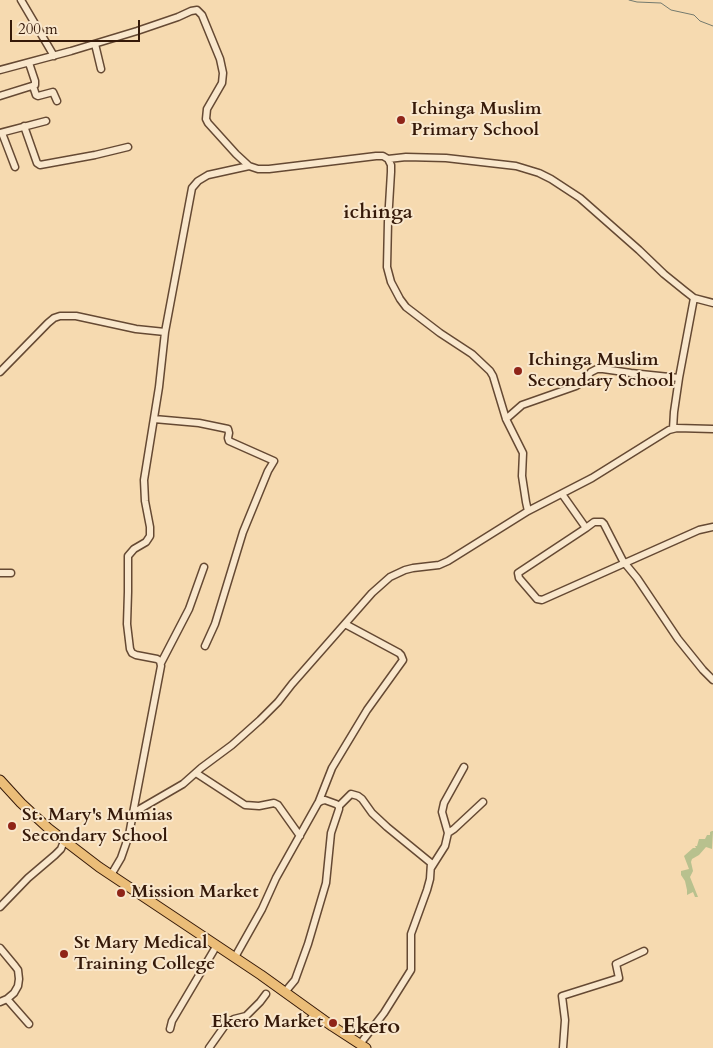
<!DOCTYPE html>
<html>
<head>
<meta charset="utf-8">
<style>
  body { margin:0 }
  #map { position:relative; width:713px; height:1048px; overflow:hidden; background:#f6dab0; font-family:Cardo,serif }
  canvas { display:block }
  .scale { position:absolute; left:10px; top:20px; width:130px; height:22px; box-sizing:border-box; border:2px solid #351909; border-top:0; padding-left:6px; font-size:15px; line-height:18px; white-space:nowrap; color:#351909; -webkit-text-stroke:4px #f9e7cc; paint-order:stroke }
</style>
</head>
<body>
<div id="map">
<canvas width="713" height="1048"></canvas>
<div class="scale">200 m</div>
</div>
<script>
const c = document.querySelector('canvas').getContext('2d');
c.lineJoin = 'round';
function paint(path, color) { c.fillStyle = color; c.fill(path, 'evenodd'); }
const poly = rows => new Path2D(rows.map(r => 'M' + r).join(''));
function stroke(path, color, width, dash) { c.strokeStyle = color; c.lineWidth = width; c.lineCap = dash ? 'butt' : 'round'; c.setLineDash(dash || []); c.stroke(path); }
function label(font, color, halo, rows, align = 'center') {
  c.font = font + ' Cardo,serif'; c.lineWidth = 4; c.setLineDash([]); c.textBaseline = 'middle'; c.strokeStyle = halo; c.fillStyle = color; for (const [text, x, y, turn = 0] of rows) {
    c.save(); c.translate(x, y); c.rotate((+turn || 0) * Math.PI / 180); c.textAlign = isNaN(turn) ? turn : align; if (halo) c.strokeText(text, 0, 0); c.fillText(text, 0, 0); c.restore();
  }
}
paint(poly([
  [712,831,713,831,712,849,706,847,699,855,692,859,691,862,693,871,690,877,698,897,695,897,693,892,687,895,687,890,685,881,681,875,681,871,689,869,684,856,693,848,696,848,695,846,697,846,699,839,705,839,707,835,710,835,710,832]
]), '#b8c18e');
stroke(poly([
  [629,0,637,2,661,3,671,10,694,15,700,21,713,26]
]), '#747a6e', 1);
const minor = poly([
  [21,0,54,56],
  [95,44,101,69],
  [0,70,71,51,137,31,178,17,191,11,197,10,202,15,220,59,223,73,222,83,207,109,206,119,208,123,236,154,249,166,258,169,269,169,376,156,383,156,388,159,391,165,391,172,388,222,387,267,391,282,400,299,406,307,440,333,472,354,490,371,493,376,506,419,523,453,522,476,526,502,528,511],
  [33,86,36,95,38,96,53,92,57,101],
  [0,96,35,85,35,81,29,63],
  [24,126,37,163,40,165,95,155,128,147],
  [0,133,46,121],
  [2,133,15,167],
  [388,159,406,157,446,158,516,166,539,173,551,179,580,198,639,250,664,274,685,291,694,298,713,303],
  [0,372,48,323,54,318,60,316,76,316,136,329,165,332],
  [154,419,199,423,228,429,229,433,228,438,229,441,274,461,268,471,243,532,215,624,205,646],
  [506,419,522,405,576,386,582,382,591,372,597,369,603,369,631,373,679,378],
  [673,429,674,412,679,378,694,298],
  [562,494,586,528,594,522,602,522,604,524,623,561,637,578,678,639,703,670,713,680],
  [586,528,518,573,519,578,537,599,542,600,699,530,713,527],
  [0,573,11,573],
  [161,663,189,609,204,567],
  [196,773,245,805,259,806,274,803,278,805,300,836],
  [319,801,332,768,367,710,403,660,401,655,399,653,345,624],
  [339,806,351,794,358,796,362,799,372,813,387,827,431,863,430,879,427,890,411,934,411,970,384,1013,360,1044],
  [133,813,161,666,160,661,157,659,136,655,132,653,130,649,127,624,128,592,128,556,134,549,146,542,150,536,150,527,145,501,144,480,159,387,165,332,192,188,198,181,208,175,249,166],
  [448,833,454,829,483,802],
  [431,868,445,846,448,833,442,812,444,803,464,767],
  [111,875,121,858,129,835,133,813,183,784,201,768,232,745,260,720,278,702,292,684,372,593,390,577,405,570,413,568,439,565,448,561,528,511,592,478,669,430,677,428,713,429],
  [0,907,28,878,55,855,61,849,64,841],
  [0,948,15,966,18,970,19,979,18,986,14,993,7,999,0,1002],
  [235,957,262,909,276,878,318,803,321,801,325,800,336,804,339,806,339,809,331,833,326,883,308,944,295,980,285,992],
  [7,999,29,1024],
  [309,1021,315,1013],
  [170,1029,172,1021,217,945],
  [209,1048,226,1024,234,1019,246,1016,260,1002,266,994],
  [563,1048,565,1020,562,996,619,978,616,964,644,951]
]);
const highway = poly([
  [0,780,21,803,48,828,99,867,261,975,332,1026,366,1048]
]);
stroke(minor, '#654933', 9);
stroke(highway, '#351909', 11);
stroke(minor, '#f9e7cc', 6);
stroke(highway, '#ebbd78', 9);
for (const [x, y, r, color] of [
  [401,120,5,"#8f2418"],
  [518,371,5,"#8f2418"],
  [12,826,5,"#8f2418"],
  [121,893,5,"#8f2418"],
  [64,954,5,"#8f2418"],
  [333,1023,5,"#8f2418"]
]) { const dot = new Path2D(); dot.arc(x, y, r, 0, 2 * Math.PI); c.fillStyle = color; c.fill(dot); stroke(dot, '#f9e7cc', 2); }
label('bold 18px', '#351909', '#f9e7cc', [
  ["Ichinga Muslim",411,110],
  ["Primary School",411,131],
  ["Ichinga Muslim",528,361],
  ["Secondary School",528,382],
  ["St. Mary's Mumias",22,816],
  ["Secondary School",22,837],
  ["Mission Market",131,893],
  ["St Mary Medical",74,944],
  ["Training College",74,965],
  ["Ekero Market",323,1023,"right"]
], 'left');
label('bold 20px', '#351909', '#f9e7cc', [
  ["ichinga",378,213]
]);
label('bold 22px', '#351909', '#f9e7cc', [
  ["Ekero",371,1028]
]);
</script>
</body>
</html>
